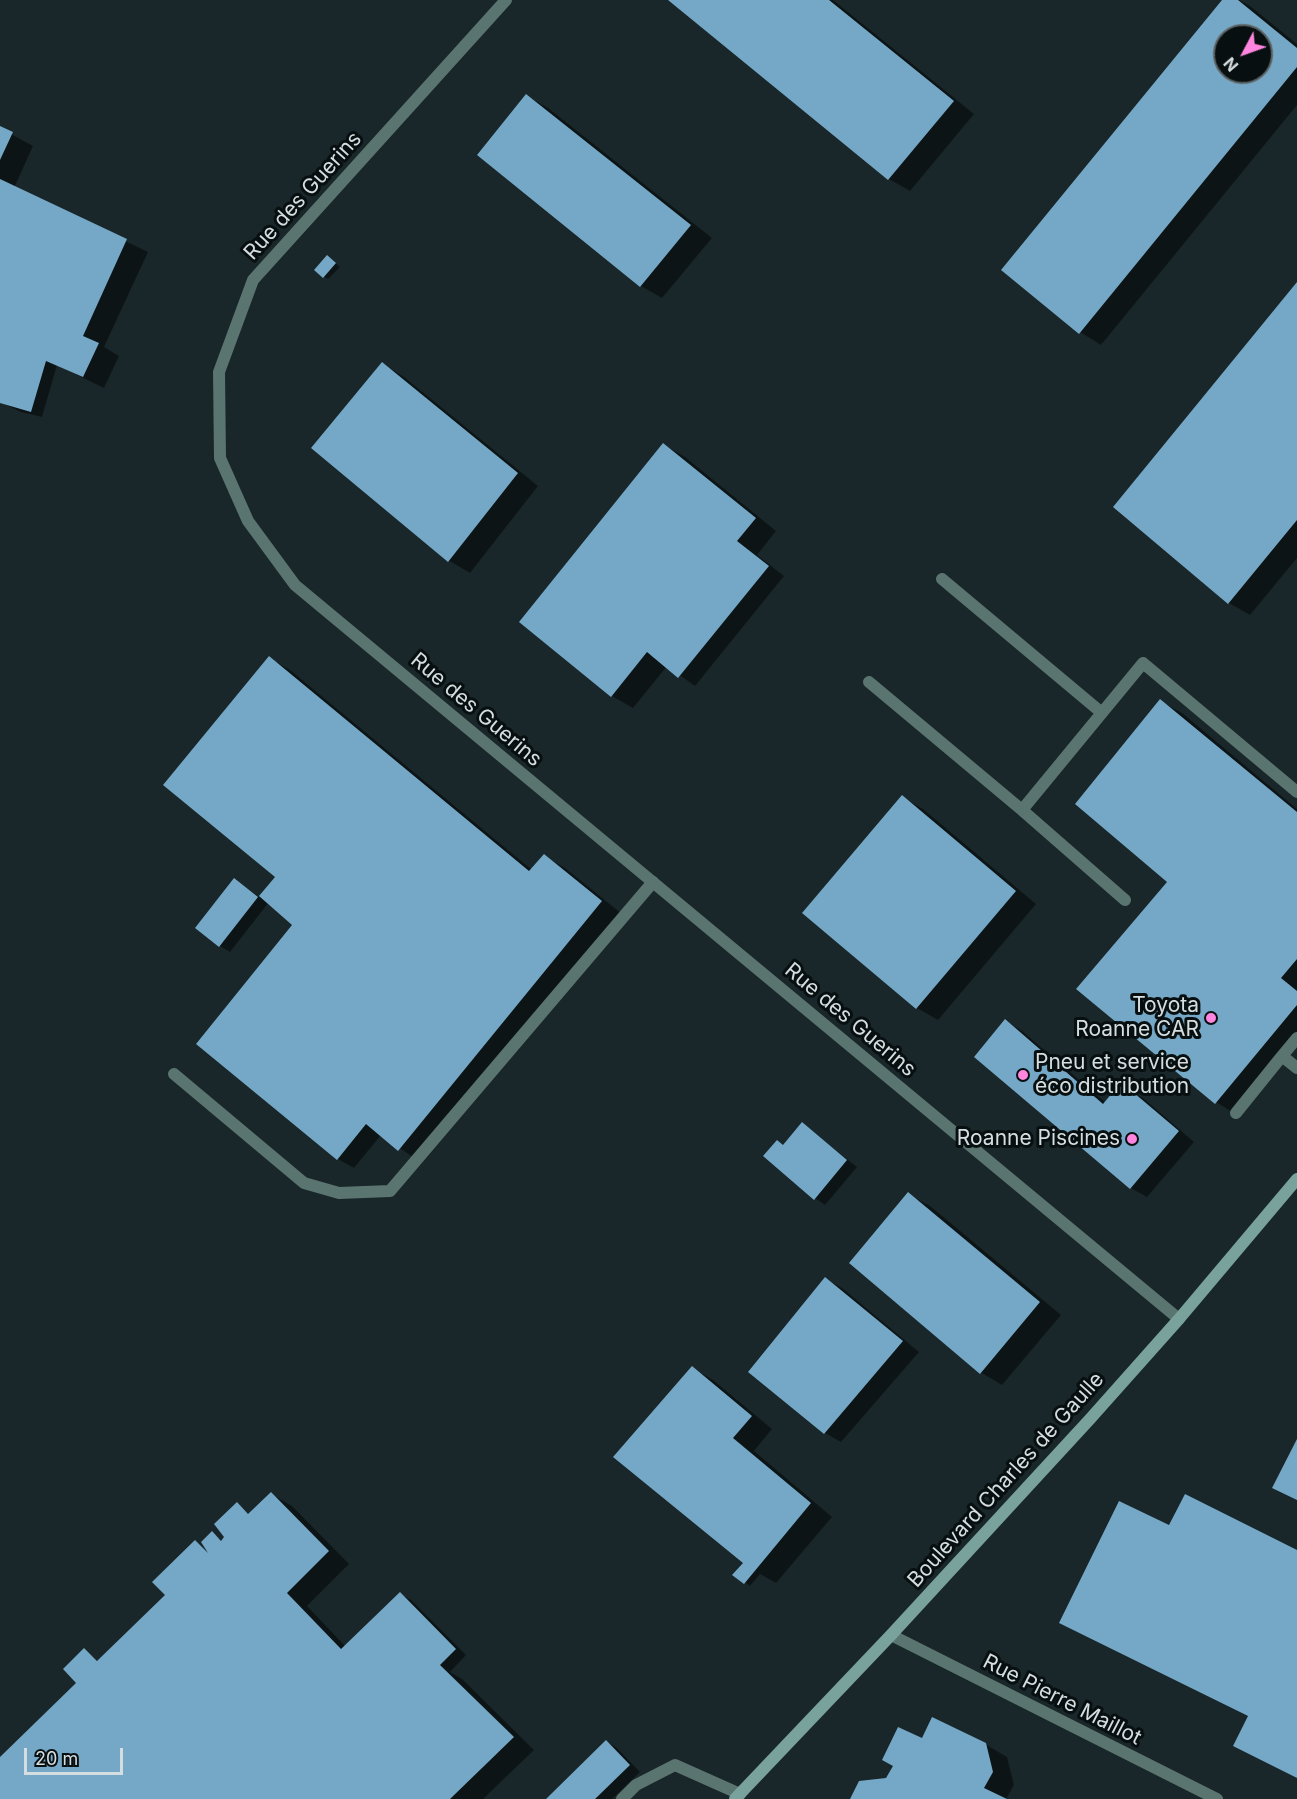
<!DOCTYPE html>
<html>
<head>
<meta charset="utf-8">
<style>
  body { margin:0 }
  #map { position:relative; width:1297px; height:1799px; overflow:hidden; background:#19272a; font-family:Inter,sans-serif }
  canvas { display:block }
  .north { position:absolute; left:1213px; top:24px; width:60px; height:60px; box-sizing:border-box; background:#080f10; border:2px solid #5a6163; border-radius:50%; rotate:229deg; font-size:16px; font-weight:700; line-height:24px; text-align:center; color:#d4dddf }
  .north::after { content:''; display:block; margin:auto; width:21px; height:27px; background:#ff85df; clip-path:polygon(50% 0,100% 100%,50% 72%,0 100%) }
  .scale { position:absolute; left:24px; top:1748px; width:99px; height:27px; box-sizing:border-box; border:3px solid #d4dddf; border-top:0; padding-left:8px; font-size:18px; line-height:21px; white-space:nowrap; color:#d4dddf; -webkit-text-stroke:4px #080f10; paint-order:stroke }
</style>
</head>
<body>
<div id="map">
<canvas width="1297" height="1799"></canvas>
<div class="north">N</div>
<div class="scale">20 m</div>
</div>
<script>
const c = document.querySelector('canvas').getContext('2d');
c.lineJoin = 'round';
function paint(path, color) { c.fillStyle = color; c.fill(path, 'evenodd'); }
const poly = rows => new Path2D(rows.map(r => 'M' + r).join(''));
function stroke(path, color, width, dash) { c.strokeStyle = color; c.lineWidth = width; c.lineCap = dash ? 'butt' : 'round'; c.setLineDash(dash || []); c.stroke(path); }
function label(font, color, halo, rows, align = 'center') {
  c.font = font + ' Inter,sans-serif'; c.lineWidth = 6; c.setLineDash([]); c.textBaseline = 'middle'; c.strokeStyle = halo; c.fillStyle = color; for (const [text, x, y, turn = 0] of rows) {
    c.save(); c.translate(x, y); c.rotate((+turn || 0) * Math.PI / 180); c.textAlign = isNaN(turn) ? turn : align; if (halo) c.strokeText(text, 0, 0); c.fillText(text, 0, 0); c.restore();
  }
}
paint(poly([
  [670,0,833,0,974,114,910,191,889,179],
  [1224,0,1239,0,1250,6,1297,44,1297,105,1101,345,1080,332],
  [1225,36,1261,36,1261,72,1225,72],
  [527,96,548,108,712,238,662,298,641,286,479,155],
  [0,128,33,146,14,188,148,252,104,347,119,356,104,388,57,365,42,417,21,412,0,402],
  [332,260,340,267,328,279,323,276],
  [1297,284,1297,558,1250,615,1229,603,1115,507],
  [383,364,404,377,538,486,470,573,448,560],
  [664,445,685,457,776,531,757,555,784,576,695,686,667,666,633,708,612,696],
  [269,658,290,670,532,870,544,856,565,868,622,914,420,1162,381,1135,354,1168,338,1159,294,925,269,902,230,952,220,946,235,880,259,897,277,877],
  [1160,701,1182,713,1297,809,1297,1042,1237,1115,1216,1102,1169,882],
  [902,797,923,809,1036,904,938,1020,917,1008,804,913],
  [1006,1021,1022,1031,1106,1103,1126,1088,1143,1098,1194,1142,1147,1197,1131,1188],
  [802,1124,857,1167,825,1205,815,1198,784,1146],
  [908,1194,930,1206,1061,1315,1002,1385,980,1372],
  [826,1279,842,1288,919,1352,841,1442,825,1433],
  [692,1368,713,1380,772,1429,754,1451,832,1517,776,1583,760,1574,750,1586,735,1574,749,1568],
  [271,1494,292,1506,349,1564,307,1606,346,1647,400,1594,411,1600,466,1655,450,1672,462,1679,534,1750,483,1799,0,1799,0,1759,78,1683,85,1650,99,1662,167,1595,196,1542,211,1556,212,1533,222,1541,226,1537,237,1504,249,1515],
  [1170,1527,1297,1551,1297,1778,1235,1746,1249,1717,1061,1622],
  [922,1740,985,1744,1007,1757,1014,1785,1006,1799,852,1799,887,1780],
  [607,1742,617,1748,640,1772,612,1799,548,1799]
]), '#0007');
paint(poly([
  [668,0,829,0,954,101,888,180],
  [1222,0,1238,0,1297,48,1297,67,1079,334,1001,270],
  [1225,36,1261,36,1261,72,1225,72],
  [526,94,691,225,640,287,477,155],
  [0,126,13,132,0,160],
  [0,179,127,239,83,336,99,343,83,377,46,361,31,412,0,403],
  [327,255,336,263,323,278,314,270],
  [1297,282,1297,520,1228,604,1113,507],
  [382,362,518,473,448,562,311,448],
  [663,443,756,518,737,541,769,566,678,678,647,652,611,697,519,622],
  [269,656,529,871,544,854,602,901,398,1151,366,1124,337,1160,196,1044,292,925,259,896,275,877,163,785],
  [1160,699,1297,812,1297,959,1281,978,1297,991,1297,1005,1215,1104,1076,989,1167,882,1075,804],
  [902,795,1016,891,916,1009,802,913],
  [234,878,258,897,219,947,195,928],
  [1005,1019,1103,1104,1117,1087,1127,1087,1179,1131,1130,1189,974,1057],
  [802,1122,847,1160,814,1200,763,1156,777,1140,783,1145],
  [908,1192,1040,1302,980,1374,849,1263],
  [825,1277,903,1341,824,1434,748,1372],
  [692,1366,752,1416,733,1438,811,1503,744,1584,732,1575,743,1563,613,1457],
  [1297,1439,1297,1500,1272,1488],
  [271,1492,329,1551,287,1593,341,1649,400,1592,456,1649,440,1665,514,1737,450,1799,0,1799,0,1757,76,1683,63,1669,84,1648,97,1661,165,1595,152,1582,195,1540,208,1553,201,1542,212,1531,221,1541,224,1537,214,1524,237,1502,248,1514],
  [1185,1494,1297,1550,1297,1778,1233,1746,1248,1716,1059,1623,1119,1501,1169,1525],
  [932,1717,986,1743,993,1772,984,1788,1007,1799,850,1799,859,1781,886,1778,893,1766,882,1760,898,1727,922,1738],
  [606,1740,630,1765,595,1799,546,1799]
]), '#75a8c6');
stroke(poly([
  [942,579,1102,713],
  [869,682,1022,810,1143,663,1297,792],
  [1022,810,1125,900],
  [1297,1038,1282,1056,1297,1068],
  [174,1074,304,1183,339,1193,390,1191,653,882],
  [1236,1113,1282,1056],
  [622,1799,636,1785,675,1765,740,1794]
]), '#5a7570', 12);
stroke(poly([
  [506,0,253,280,219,372,220,458,248,521,295,585,1179,1319],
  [891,1635,1217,1799]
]), '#5a7570', 12);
stroke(poly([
  [735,1799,891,1635,1090,1419,1179,1319,1297,1179]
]), '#78a29b', 12);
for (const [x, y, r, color] of [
  [1211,1018,6,"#ff85df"],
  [1023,1075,6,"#ff85df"],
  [1132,1139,6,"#ff85df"]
]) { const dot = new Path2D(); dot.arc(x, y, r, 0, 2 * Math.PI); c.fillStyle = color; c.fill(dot); stroke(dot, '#080f10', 2); }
label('21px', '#d4dddf', '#080f10', [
  ["Rue des Guerins",303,196,-48],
  ["Rue des Guerins",476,710,40],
  ["Rue des Guerins",850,1020,40],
  ["Boulevard Charles de Gaulle",1006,1480,-48],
  ["Rue Pierre Maillot",1062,1700,27]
]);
label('21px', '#d4dddf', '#080f10', [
  ["Toyota",1199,1006],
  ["Roanne CAR",1199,1030],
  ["Pneu et service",1035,1063,"left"],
  ["éco distribution",1035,1087,"left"],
  ["Roanne Piscines",1120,1139]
], 'right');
</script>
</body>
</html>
